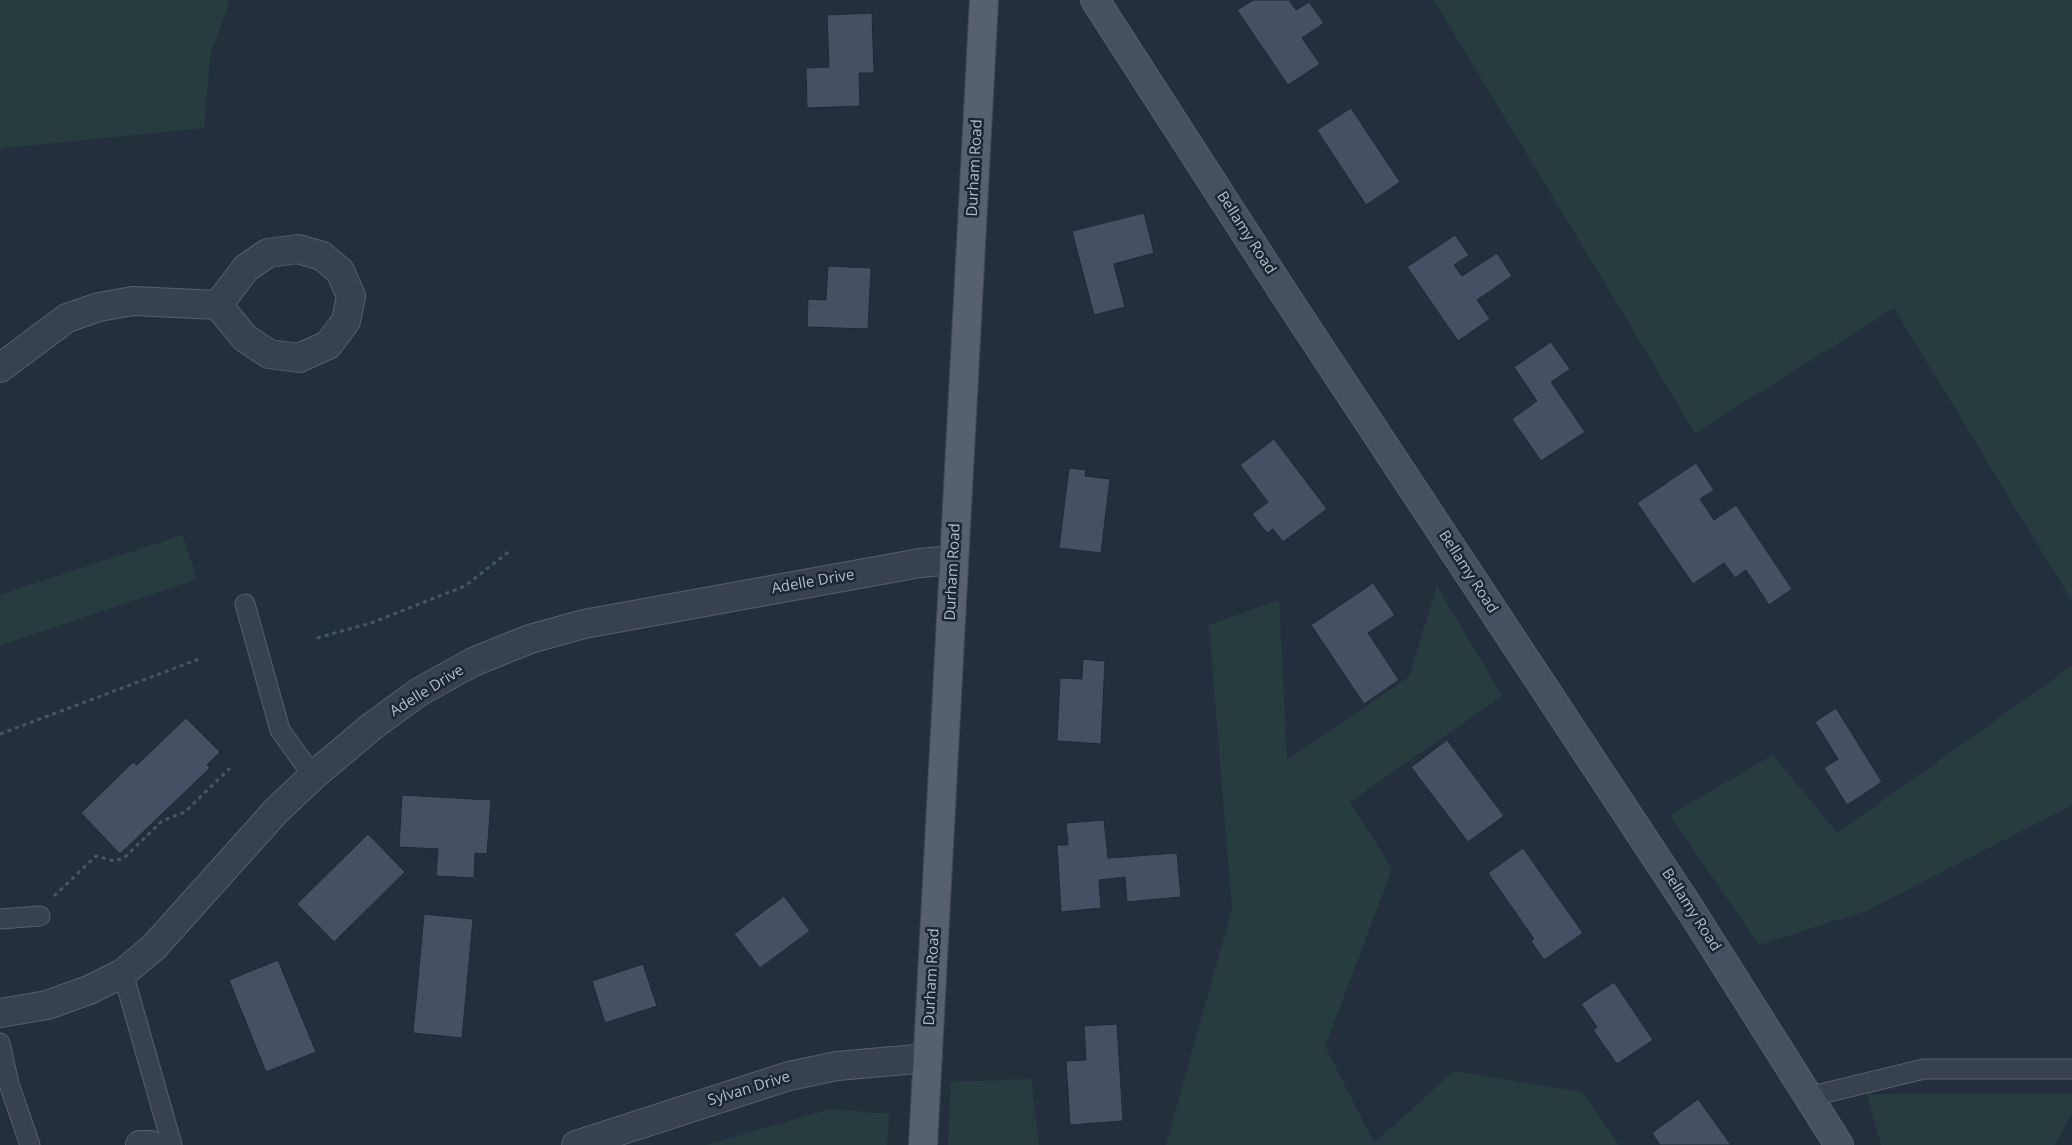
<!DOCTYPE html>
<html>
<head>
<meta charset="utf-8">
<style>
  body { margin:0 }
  canvas { display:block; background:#242f3e }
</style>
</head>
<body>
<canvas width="2072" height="1145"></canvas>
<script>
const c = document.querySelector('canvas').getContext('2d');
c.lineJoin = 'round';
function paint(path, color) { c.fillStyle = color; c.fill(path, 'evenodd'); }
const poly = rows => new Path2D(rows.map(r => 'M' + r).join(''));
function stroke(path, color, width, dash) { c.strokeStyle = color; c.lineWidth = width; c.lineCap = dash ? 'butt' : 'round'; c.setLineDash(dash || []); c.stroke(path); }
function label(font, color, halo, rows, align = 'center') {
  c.font = font + ' "Open Sans",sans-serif'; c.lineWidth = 5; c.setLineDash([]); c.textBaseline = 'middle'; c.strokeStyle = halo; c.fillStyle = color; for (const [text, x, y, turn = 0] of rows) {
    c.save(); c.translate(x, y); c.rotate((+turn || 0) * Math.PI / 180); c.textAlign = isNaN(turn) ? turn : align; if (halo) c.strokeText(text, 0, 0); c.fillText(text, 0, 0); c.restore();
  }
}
paint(poly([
  [0,0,230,0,210,56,204,128,4,148,0,151],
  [1434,0,2072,0,2072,601,1894,308,1695,433],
  [182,535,197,579,0,645,0,595],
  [1437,586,1502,696,1350,802,1392,869,1325,1046,1374,1143,1454,1071,1582,1092,1619,1145,1166,1145,1232,909,1209,625,1279,600,1287,760,1409,677],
  [2072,666,2072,805,1866,911,1759,945,1670,815,1773,755,1837,833],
  [1031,1079,1039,1145,948,1145,951,1082],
  [1867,1094,2072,1094,2072,1113,2055,1145,1881,1145],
  [830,1109,889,1114,887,1145,706,1145]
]), '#263c3f');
const building = poly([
  [1253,0,1289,0,1296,10,1309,2,1324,23,1302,38,1320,64,1288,85,1237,10,1253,0],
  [872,13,874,73,859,73,860,106,807,108,806,68,829,67,827,15,872,13],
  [1351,108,1400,182,1366,205,1317,130,1351,108],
  [1144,213,1154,253,1114,264,1125,307,1094,315,1072,231,1144,213],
  [1455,235,1469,255,1454,265,1462,276,1497,253,1512,276,1477,300,1490,319,1458,341,1407,267,1455,235],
  [828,266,871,268,868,329,807,327,808,299,826,300,828,266],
  [1551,342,1570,369,1551,382,1585,432,1541,461,1512,419,1537,401,1514,367,1551,342],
  [1274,439,1327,509,1283,542,1273,529,1267,533,1252,514,1268,502,1240,465,1274,439],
  [1696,463,1714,490,1700,499,1714,520,1736,505,1792,589,1769,605,1746,570,1735,578,1724,563,1693,584,1637,503,1696,463],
  [1069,468,1086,470,1085,476,1110,479,1101,553,1059,548,1069,468],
  [1373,583,1395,615,1368,633,1399,680,1364,704,1311,625,1373,583],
  [1083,659,1105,661,1101,744,1057,741,1060,678,1082,679,1083,659],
  [1836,708,1882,782,1847,805,1824,768,1838,759,1815,722,1836,708],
  [186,718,220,752,207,765,210,768,120,854,81,813,133,762,137,765,186,718],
  [1447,740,1504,816,1468,842,1411,767,1447,740],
  [402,795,491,800,487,854,475,853,474,878,436,876,438,849,399,847,402,795],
  [1104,820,1108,858,1177,853,1181,897,1127,902,1125,877,1099,880,1101,908,1061,912,1057,845,1068,845,1066,823,1104,820],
  [368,834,405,872,334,942,297,904,368,834],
  [1523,848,1583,933,1544,960,1531,941,1534,939,1488,873,1523,848],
  [784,896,810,931,760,968,734,934,784,896],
  [424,914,473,919,462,1038,413,1033,424,914],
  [278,960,316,1052,266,1072,229,980,278,960],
  [643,964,657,1006,605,1023,592,981,643,964],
  [1614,982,1653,1040,1617,1064,1593,1030,1597,1027,1581,1004,1614,982],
  [1117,1024,1123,1121,1070,1125,1066,1061,1086,1060,1084,1026,1117,1024],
  [1698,1099,1731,1145,1660,1145,1652,1133,1698,1099]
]);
paint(building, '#455162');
stroke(building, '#1f2835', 1);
const lane = poly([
  [245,604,280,730,313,776],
  [0,919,40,916],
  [123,973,172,1145],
  [0,1043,9,1084,30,1145],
  [1808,1097,1924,1069,2072,1069]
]);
const street = poly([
  [298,249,322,256,340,271,351,296,346,321,328,345,299,358,269,354,245,338,218,305,246,268,268,253,298,249],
  [0,368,67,318,99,307,133,301,218,305],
  [0,1013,47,1005,89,990,123,973,154,947,276,811,313,776,371,727,419,692,473,662,530,639,584,624,920,563,953,560],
  [140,1145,150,1145],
  [576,1145,789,1076,837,1066,928,1058]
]);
const secondary = poly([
  [1095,0,1287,298,1690,909,1839,1145]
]);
const primary = poly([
  [923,1145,984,0]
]);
stroke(lane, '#565f6c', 21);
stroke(street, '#565f6c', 30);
stroke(secondary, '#565f6c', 30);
stroke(primary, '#414a57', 30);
stroke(poly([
  [317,638,371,623,465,586,511,550],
  [0,734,199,659],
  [54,896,96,856,114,861,124,858,162,821,185,812,230,768]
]), '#44595c', 3, [4, 4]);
stroke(lane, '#38414e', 19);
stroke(street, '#38414e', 28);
stroke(secondary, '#465061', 28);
stroke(primary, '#56606e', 28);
label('15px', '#b4bcc9', '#1d2633', [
  ["Durham Road",975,168,-87],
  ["Bellamy Road",1246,233,57],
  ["Durham Road",953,572,-87],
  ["Bellamy Road",1468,572,57],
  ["Adelle Drive",813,582,-10],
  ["Adelle Drive",427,691,-32],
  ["Bellamy Road",1691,910,57],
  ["Durham Road",932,977,-87],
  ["Sylvan Drive",749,1089,-17]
]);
</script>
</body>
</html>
